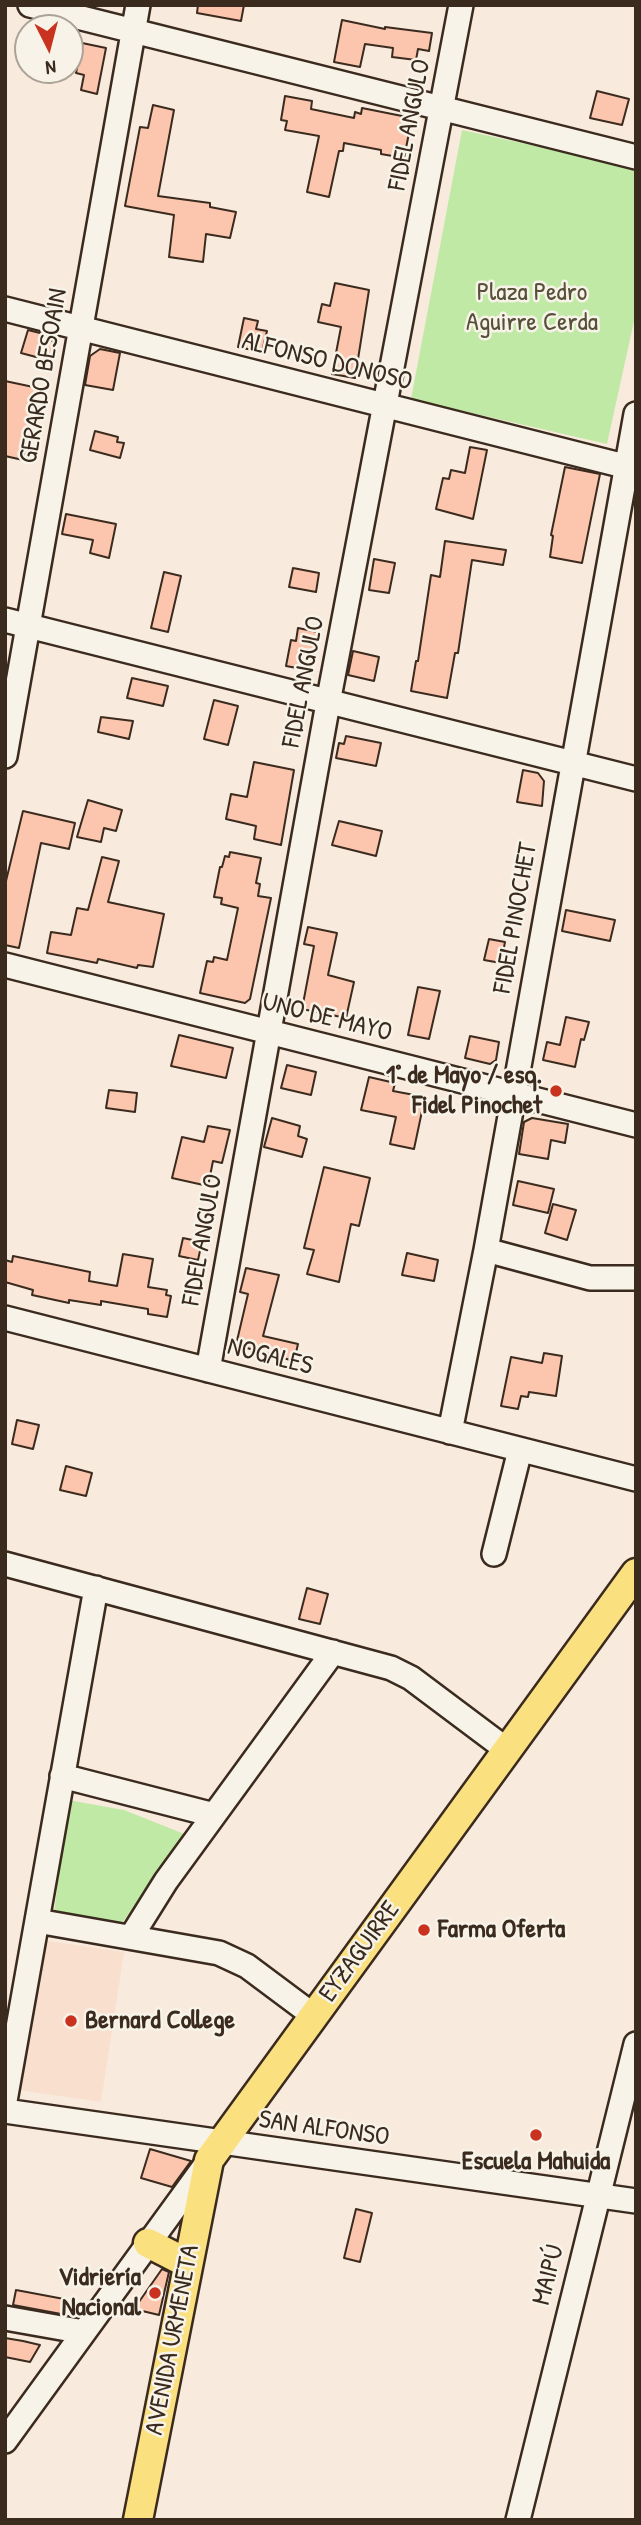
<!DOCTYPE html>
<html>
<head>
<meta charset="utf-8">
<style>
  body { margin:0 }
  #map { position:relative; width:641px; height:2525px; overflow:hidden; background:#f8eadc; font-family:"Patrick Hand",sans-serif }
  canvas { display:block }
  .frame { position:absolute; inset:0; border:7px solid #3b2a1e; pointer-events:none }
  .north { position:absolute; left:14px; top:14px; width:70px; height:70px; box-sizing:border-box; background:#f7f3e8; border:2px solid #aca397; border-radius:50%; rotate:174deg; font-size:19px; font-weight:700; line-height:28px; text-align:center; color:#3b2a1e }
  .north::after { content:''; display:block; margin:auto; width:24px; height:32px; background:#c8321e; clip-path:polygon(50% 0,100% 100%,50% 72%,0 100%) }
</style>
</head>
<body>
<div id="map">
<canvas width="641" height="2525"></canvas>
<div class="frame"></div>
<div class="north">N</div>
</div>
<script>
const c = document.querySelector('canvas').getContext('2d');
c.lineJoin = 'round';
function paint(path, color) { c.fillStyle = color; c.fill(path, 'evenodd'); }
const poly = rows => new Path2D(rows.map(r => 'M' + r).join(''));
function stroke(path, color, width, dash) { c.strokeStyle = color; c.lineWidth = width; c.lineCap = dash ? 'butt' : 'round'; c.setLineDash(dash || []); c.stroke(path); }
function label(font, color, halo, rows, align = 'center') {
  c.font = font + ' "Patrick Hand",sans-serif'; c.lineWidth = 5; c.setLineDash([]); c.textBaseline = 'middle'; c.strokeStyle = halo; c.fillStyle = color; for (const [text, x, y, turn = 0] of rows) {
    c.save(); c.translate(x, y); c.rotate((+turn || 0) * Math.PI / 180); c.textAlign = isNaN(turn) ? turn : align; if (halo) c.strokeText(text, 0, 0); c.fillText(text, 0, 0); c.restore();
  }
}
paint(poly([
  [41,1940,124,1952,101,2102,19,2090]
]), '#f9dfce');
paint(poly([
  [462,130,636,168,636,312,607,444,411,399],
  [68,1800,124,1810,187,1835,122,1923,54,1913]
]), '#c0e9a6');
const building = poly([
  [198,5,244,5,241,21,197,13,198,5],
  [342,20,385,29,385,27,432,33,429,51,418,49,416,60,392,57,393,48,365,44,360,67,334,62,342,20],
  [82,43,106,48,97,94,81,90,84,75,76,73,82,43],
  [597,91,629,99,622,125,590,118,597,91],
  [285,96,312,101,311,109,354,118,355,112,361,114,362,108,412,118,404,158,381,154,381,150,344,143,343,151,339,151,329,197,307,192,319,136,285,130,287,121,281,120,285,96],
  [153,105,174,110,158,196,210,203,210,207,236,212,230,238,206,234,203,262,169,257,174,215,125,206,140,127,148,128,153,105],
  [335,283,369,290,355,378,332,374,341,327,318,322,322,304,330,306,335,283],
  [244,318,258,321,256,329,267,331,262,352,238,347,244,318],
  [28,330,48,335,55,345,51,361,21,353,28,330],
  [100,349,120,353,113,390,85,385,90,356,100,349],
  [5,381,38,388,23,460,5,456,5,381],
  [95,431,118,437,117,442,124,443,120,458,90,450,95,431],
  [470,447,487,450,473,519,436,509,443,478,449,479,451,470,465,473,470,447],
  [565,467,600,474,582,563,550,557,553,536,551,535,565,467],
  [66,514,116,524,109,558,90,553,93,540,62,534,66,514],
  [445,541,506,550,503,565,472,560,458,653,455,653,447,698,411,691,416,661,418,661,431,575,440,577,445,541],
  [374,559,395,563,389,593,369,590,374,559],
  [293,568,319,573,316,592,289,587,293,568],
  [164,572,181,576,168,632,151,628,164,572],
  [298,628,318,632,312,666,308,670,286,666,291,640,296,641,298,628],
  [353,651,379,657,374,681,348,675,353,651],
  [132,678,168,686,163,706,127,698,132,678],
  [214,700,238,706,228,745,204,739,214,700],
  [101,717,133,721,129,739,98,732,101,717],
  [346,736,381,743,376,766,336,758,339,743,344,744,346,736],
  [254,762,294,770,281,845,254,839,256,826,226,819,231,794,247,797,254,762],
  [523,770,538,773,544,781,542,806,517,802,523,770],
  [88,800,122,810,116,831,104,828,101,842,77,837,88,800],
  [23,811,75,823,69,849,41,843,19,948,5,945,5,885,23,811],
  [339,821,382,831,376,856,332,845,339,821],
  [230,852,261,858,256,883,260,884,258,896,271,898,250,999,245,1003,200,993,207,961,213,962,214,957,227,960,238,908,221,904,222,898,214,897,220,867,222,867,225,856,229,857,230,852],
  [102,857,119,861,108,902,164,914,153,967,138,965,137,968,98,959,97,963,47,953,51,932,71,935,77,908,88,910,102,857],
  [566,910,615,920,610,941,562,931,566,910],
  [308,927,337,933,328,975,354,982,346,1018,302,1009,314,946,304,944,308,927],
  [489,939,505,942,501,963,484,960,489,939],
  [418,987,440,991,429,1039,408,1035,418,987],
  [566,1017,589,1022,584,1040,581,1039,575,1067,543,1060,547,1042,560,1045,566,1017],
  [179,1035,233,1048,226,1078,171,1066,179,1035],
  [470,1036,499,1042,496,1060,490,1064,465,1058,470,1036],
  [287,1065,316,1072,311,1095,281,1088,287,1065],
  [369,1077,395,1083,393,1091,425,1097,414,1149,390,1144,396,1117,361,1110,369,1077],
  [109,1090,137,1093,135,1112,106,1108,109,1090],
  [272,1118,300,1126,298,1136,307,1139,302,1157,264,1147,272,1118],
  [532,1118,568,1124,565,1143,551,1140,548,1159,519,1154,524,1122,532,1118],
  [208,1126,230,1130,222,1163,213,1161,208,1186,172,1178,182,1137,204,1142,208,1126],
  [324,1167,370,1178,359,1226,351,1224,339,1282,307,1274,314,1250,304,1248,324,1167],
  [518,1181,554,1189,548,1213,513,1205,518,1181],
  [553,1204,576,1210,567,1240,545,1233,553,1204],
  [183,1238,202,1242,198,1260,179,1256,183,1238],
  [407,1253,438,1260,434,1281,402,1275,407,1253],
  [123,1254,153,1259,148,1287,167,1290,166,1295,171,1296,167,1317,148,1314,148,1309,101,1301,101,1305,69,1300,69,1303,32,1295,33,1290,5,1282,5,1260,12,1262,13,1256,90,1272,89,1281,117,1286,123,1254],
  [246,1268,279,1275,263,1336,298,1344,294,1361,236,1345,248,1294,240,1292,246,1268],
  [544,1353,562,1356,556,1396,529,1392,528,1397,521,1396,518,1409,501,1406,511,1357,542,1363,544,1353],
  [17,1420,39,1425,33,1449,12,1444,17,1420],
  [66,1466,92,1473,86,1496,60,1490,66,1466],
  [307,1588,328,1594,320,1624,299,1619,307,1588],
  [150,2149,191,2161,172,2187,141,2178,150,2149],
  [356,2209,372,2213,360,2262,344,2258,356,2209],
  [162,2269,169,2272,159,2315,134,2309,162,2269],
  [16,2290,64,2299,61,2314,13,2305,16,2290],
  [5,2338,23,2341,40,2345,30,2362,5,2357,5,2338]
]);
paint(building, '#fbc6ad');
stroke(building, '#3b2a1e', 2);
const minor = poly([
  [30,5,636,157],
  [5,309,636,469],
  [5,620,636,779],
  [5,756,138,5],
  [5,965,636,1125],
  [486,1250,590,1278,636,1278],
  [5,1318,636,1479],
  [208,1370,328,703,461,5],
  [450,1432,486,1250,636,414],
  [494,1554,520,1450],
  [5,1564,391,1668,411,1678,507,1750],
  [62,1776,214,1815],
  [37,1921,219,1953,247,1966,314,2016],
  [131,1937,166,1881,333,1652],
  [5,2101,96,1588],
  [5,2111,636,2201],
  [5,2318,84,2332],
  [5,2441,207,2163],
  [518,2520,636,2044]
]);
const major = poly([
  [148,2243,187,2263],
  [138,2520,209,2160,636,1573]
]);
stroke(minor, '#3b2a1e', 28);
stroke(major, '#3b2a1e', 33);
stroke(minor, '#f7f3e8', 23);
stroke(major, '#fbe080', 28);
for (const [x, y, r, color] of [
  [556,1091,7,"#c8321e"],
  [424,1930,7,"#c8321e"],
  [71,2021,7,"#c8321e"],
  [536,2135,7,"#c8321e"],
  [155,2293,7,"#c8321e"]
]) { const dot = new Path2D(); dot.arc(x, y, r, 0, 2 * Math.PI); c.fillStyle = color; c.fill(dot); stroke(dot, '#f7f3e8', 2.5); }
label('26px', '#3b2a1e', '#f7f3e8', [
  ["FIDEL ANGULO",410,125,-79],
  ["ALFONSO DONOSO",327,362,14],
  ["GERARDO BESOAIN",44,376,-80],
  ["FIDEL ANGULO",304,682,-79],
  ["FIDEL PINOCHET",516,918,-80],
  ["UNO DE MAYO",327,1018,14],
  ["FIDEL ANGULO",203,1240,-80],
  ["NOGALES",270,1357,14],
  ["EYZAGUIRRE",360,1952,-54],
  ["SAN ALFONSO",324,2129,8],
  ["MAIPÚ",549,2275,-76],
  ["AVENIDA URMENETA",173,2340,-79]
]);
label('26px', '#565039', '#f7f3e8', [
  ["Plaza Pedro",532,293],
  ["Aguirre Cerda",532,323]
]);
label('bold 26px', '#3b2a1e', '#f7f3e8', [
  ["1° de Mayo / esq.",542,1076],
  ["Fidel Pinochet",542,1106],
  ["Farma Oferta",438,1930,"left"],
  ["Bernard College",85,2021,"left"],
  ["Escuela Mahuida",536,2162,"center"],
  ["Vidriería",141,2278],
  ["Nacional",141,2308]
], 'right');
</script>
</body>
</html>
